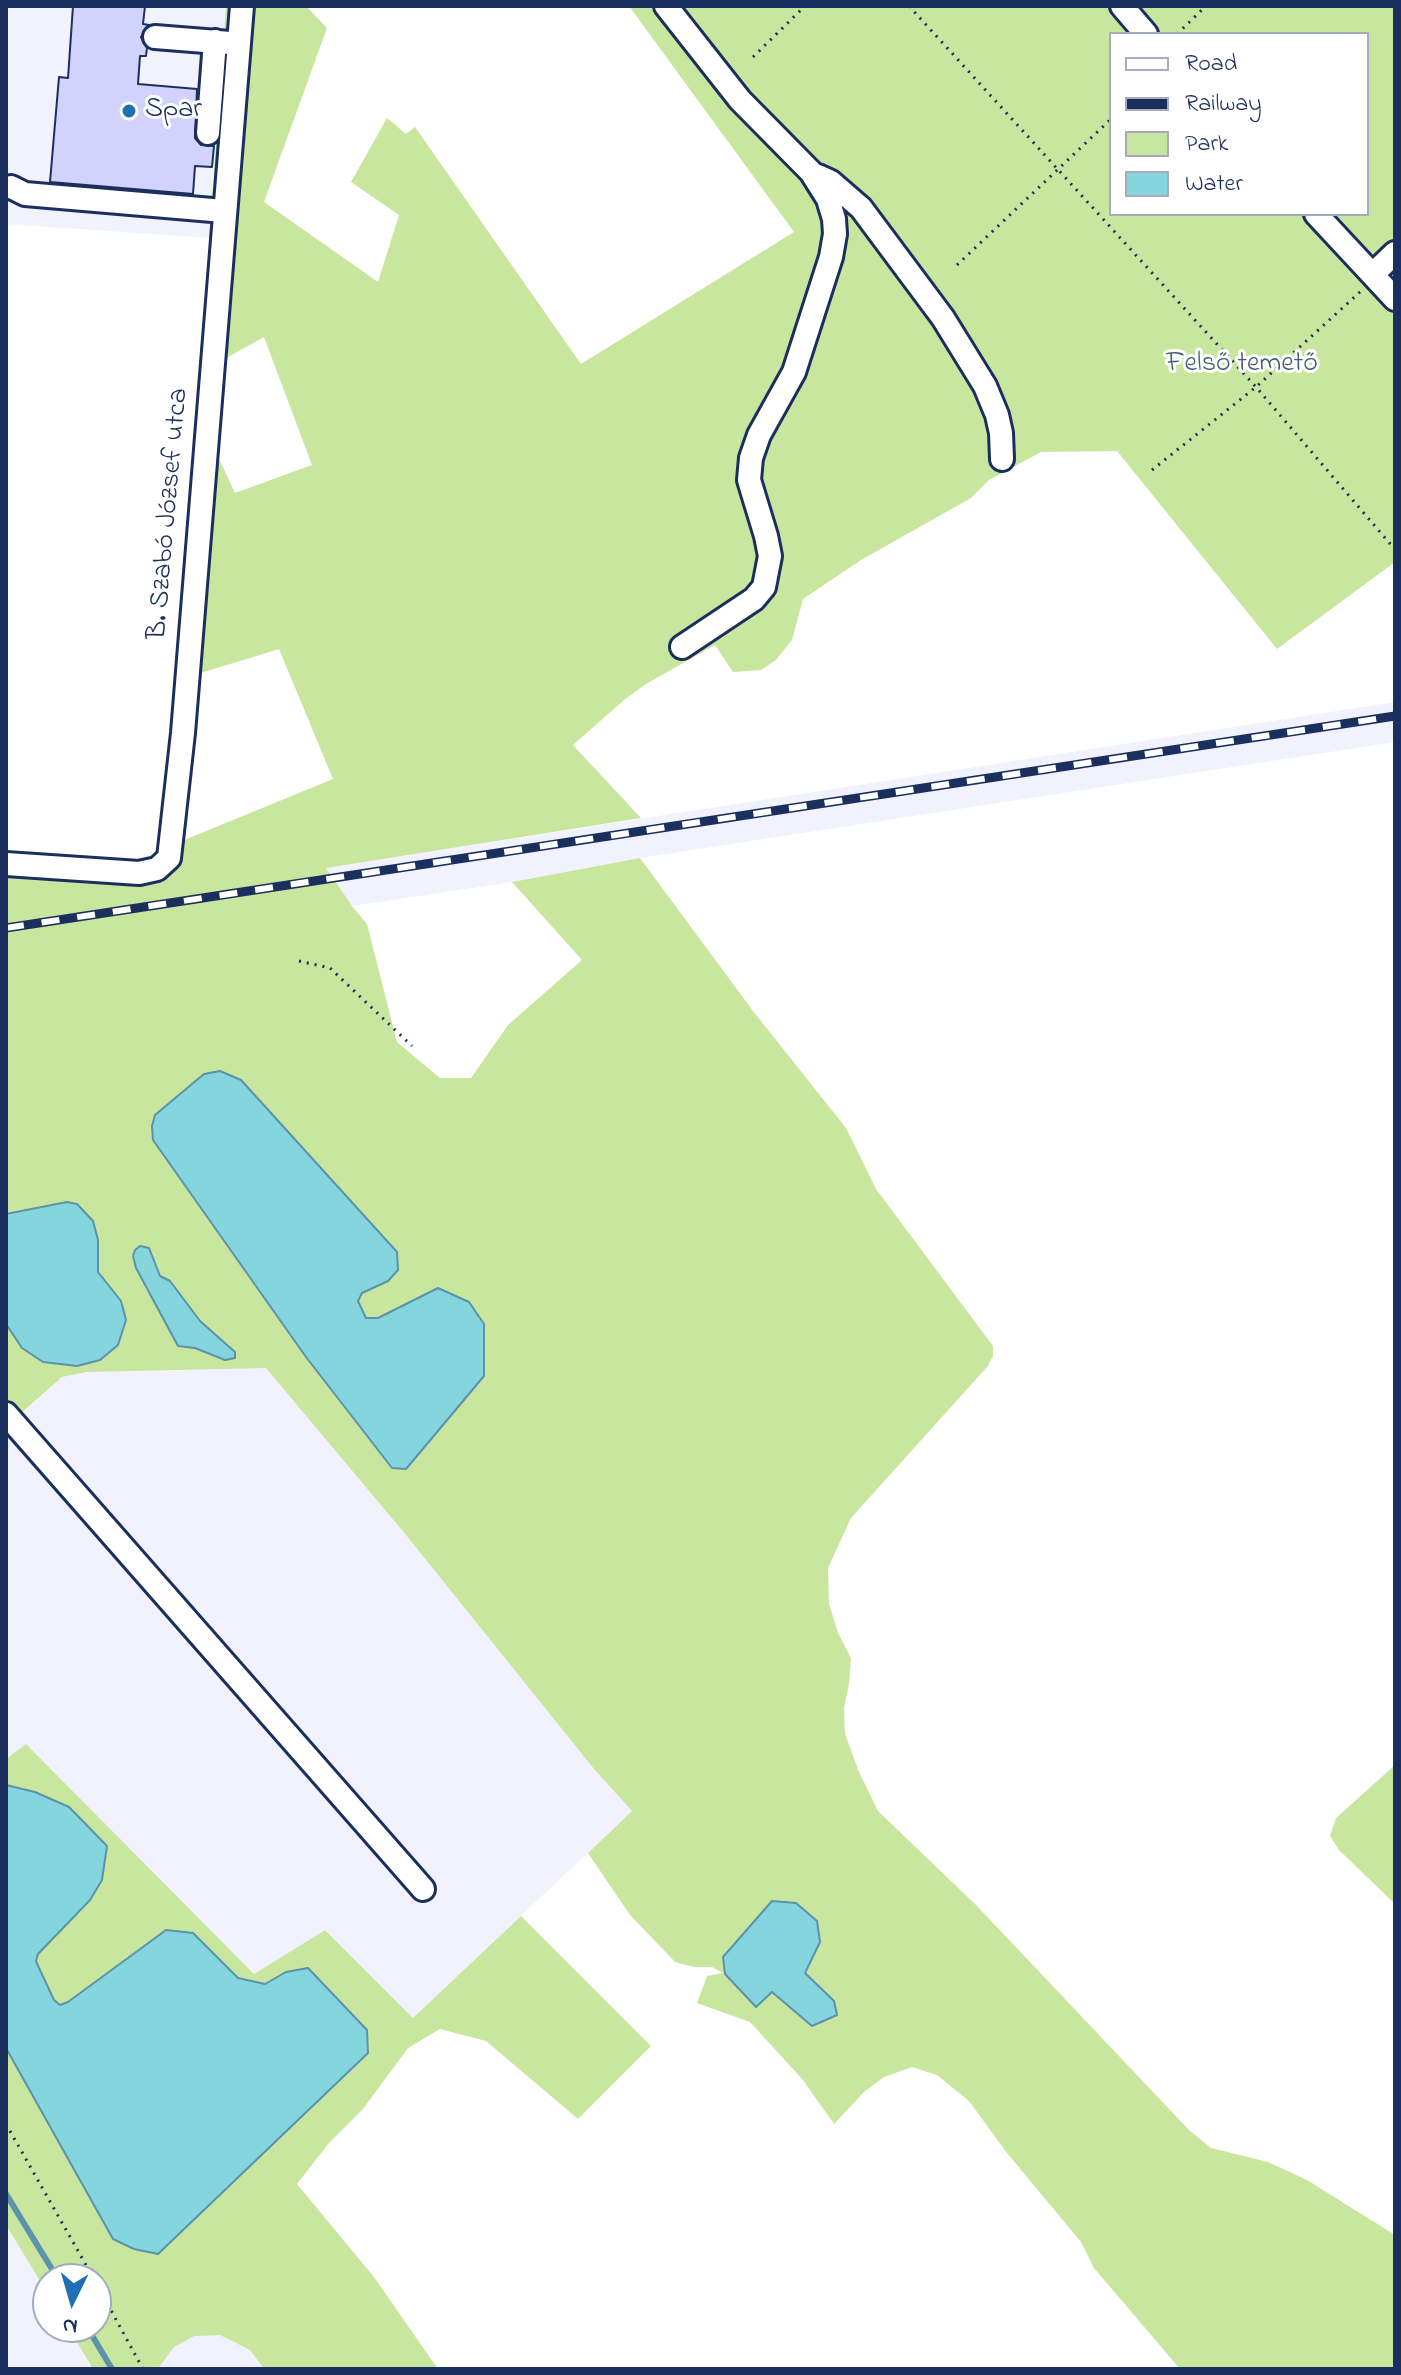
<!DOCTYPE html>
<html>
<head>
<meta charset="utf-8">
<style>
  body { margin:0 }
  #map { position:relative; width:1401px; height:2375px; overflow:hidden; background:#fff; font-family:"Indie Flower",sans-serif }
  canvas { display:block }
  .frame { position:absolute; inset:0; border:8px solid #1b2f5e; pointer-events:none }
  .legend { position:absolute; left:1109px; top:32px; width:260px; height:184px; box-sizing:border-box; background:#fff; border:2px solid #a4acbf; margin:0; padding:10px 14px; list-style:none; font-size:24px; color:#1b2f5e }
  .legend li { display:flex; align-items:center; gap:16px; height:40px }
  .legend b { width:40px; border:2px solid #a4acbf }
  .north { position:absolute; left:32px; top:2263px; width:80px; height:80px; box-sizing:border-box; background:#fff; border:2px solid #a4acbf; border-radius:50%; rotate:185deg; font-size:22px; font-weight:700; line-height:32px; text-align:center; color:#1b2f5e }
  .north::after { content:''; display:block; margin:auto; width:28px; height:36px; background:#1f6fb2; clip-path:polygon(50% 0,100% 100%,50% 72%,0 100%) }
</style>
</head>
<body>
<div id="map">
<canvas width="1401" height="2375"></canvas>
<div class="frame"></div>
<ul class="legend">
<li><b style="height:10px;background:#fff"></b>Road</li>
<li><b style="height:10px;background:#1b2f5e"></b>Railway</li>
<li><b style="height:22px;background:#c8e69e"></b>Park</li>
<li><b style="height:22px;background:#85d5df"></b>Water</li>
</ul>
<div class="north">N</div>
</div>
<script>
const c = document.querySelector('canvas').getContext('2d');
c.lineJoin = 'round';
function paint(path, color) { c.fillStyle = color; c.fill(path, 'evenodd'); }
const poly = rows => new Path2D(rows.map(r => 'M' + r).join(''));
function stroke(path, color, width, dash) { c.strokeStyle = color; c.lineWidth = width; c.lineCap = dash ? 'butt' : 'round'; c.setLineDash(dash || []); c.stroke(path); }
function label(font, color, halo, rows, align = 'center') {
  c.font = font + ' "Indie Flower",sans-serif'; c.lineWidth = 6; c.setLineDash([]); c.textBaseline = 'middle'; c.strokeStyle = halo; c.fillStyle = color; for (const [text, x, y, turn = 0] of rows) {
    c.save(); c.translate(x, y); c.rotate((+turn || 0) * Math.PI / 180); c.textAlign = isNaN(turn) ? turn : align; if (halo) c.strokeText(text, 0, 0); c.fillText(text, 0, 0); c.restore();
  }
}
paint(poly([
  [6,6,226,6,209,238,6,224],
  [1395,702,1395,742,640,858,512,882,352,906,6,917],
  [266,1367,406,1535,594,1769,632,1811,413,2018,325,1930,254,1974,27,1745,6,1759,6,1401,19,1416,62,1377,86,1371],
  [6,2225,48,2294,48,2327,68,2327,93,2369,6,2369],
  [194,2335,220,2335,250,2350,264,2369,159,2369,158,2367,174,2347]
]), '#f1f2fe');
paint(poly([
  [226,6,306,6,327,28,264,202,378,282,399,215,351,182,387,118,406,134,415,127,581,364,794,232,629,6,1395,6,1395,562,1277,649,1117,451,1041,452,989,480,971,498,861,560,803,599,792,640,776,660,761,670,733,672,715,645,646,684,624,700,573,745,641,818,326,868,352,906,367,924,397,1042,440,1078,471,1078,508,1025,582,960,512,882,640,858,753,1011,846,1128,876,1189,993,1346,993,1356,987,1367,851,1518,828,1568,829,1604,838,1633,851,1658,849,1684,844,1708,845,1734,859,1772,878,1811,976,1905,1189,2130,1211,2148,1268,2162,1307,2180,1395,2235,1395,2369,1180,2369,1094,2268,1081,2242,1007,2153,969,2101,937,2075,912,2067,884,2077,865,2091,834,2124,803,2080,750,2022,697,2003,707,1976,723,1973,712,1967,694,1967,675,1962,630,1915,588,1853,632,1811,594,1769,406,1535,266,1368,86,1372,62,1377,18,1416,6,1401,6,859,158,870,172,845,333,779,279,649,191,676,207,433,235,493,312,465,264,337,212,366,221,240,209,238],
  [1111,34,1367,34,1367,214,1111,214],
  [204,1074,388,1281,362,1293,358,1301,366,1318,378,1318,438,1288,469,1302,484,1324,484,1376,406,1469,392,1467,306,1357,153,1140,155,1116],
  [820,1942,805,1973,834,2001,812,2025,772,1992,756,2007],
  [26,1744,254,1974,325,1930,413,2018,521,1916,651,2046,578,2119,486,2041,440,2029,408,2048,363,2109,329,2143,297,2184,374,2277,438,2369,264,2369,250,2350,220,2335,194,2336,174,2347,159,2367,159,2369,93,2369,68,2327,96,2327,96,2279,48,2279,48,2294,6,2225,6,2048,113,2238,286,1972,265,1984,238,1978,193,1933,166,1930,68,2003,60,2005,54,2000,36,1961,38,1953,90,1900,35,1792,6,1785,6,1759],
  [1395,1765,1395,1904,1339,1850,1330,1836,1336,1818]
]), '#c8e69e');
const water = poly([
  [220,1071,241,1080,397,1252,398,1270,388,1281,362,1293,358,1301,366,1318,378,1318,438,1288,469,1302,484,1324,484,1376,406,1469,392,1468,306,1357,153,1140,152,1126,155,1115,204,1074,220,1071],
  [67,1202,77,1204,93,1221,98,1240,98,1272,121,1301,126,1320,118,1345,100,1360,77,1366,43,1362,22,1348,6,1324,6,1214,67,1202],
  [140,1246,149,1248,160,1276,170,1281,200,1321,235,1352,235,1358,225,1360,195,1348,178,1346,136,1268,133,1256,135,1250,140,1246],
  [6,1785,35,1792,69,1807,107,1846,102,1880,90,1900,38,1954,36,1961,39,1968,54,2000,60,2005,68,2002,166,1930,193,1933,238,1978,265,1984,286,1972,308,1968,367,2030,368,2053,158,2254,134,2249,113,2239,6,2048,6,1785],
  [772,1901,796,1903,817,1921,820,1942,805,1973,834,2001,837,2015,812,2026,772,1992,756,2007,725,1974,723,1957,772,1901]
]);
paint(water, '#85d5df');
stroke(water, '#5b93ab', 2);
stroke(poly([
  [6,2194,58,2279],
  [87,2327,112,2369]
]), '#5b93ab', 6);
const building = poly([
  [73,6,145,6,143,24,149,25,141,37,147,48,146,56,140,56,138,84,197,89,195,138,201,145,214,146,212,167,195,166,193,194,50,182,59,77,68,78,73,6]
]);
paint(building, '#d1d3fc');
stroke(building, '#1b2f5e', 2);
const minor = poly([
  [666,6,740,100,811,172,828,199,834,219,835,234,831,257,794,372,759,435,751,458,749,480,766,536,770,556,764,587,754,599,682,647],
  [1122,6,1146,34],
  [155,37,230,43],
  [208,133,215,41],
  [818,176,831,182,861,208,943,318,985,386,997,415,1001,433,1002,459],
  [11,187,25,194,224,211],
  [1316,214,1395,299],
  [1373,274,1395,253],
  [6,864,139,873,157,869,169,858,183,733,242,6],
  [6,1414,423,1889]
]);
stroke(minor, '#1b2f5e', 28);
stroke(poly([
  [909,6,1256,387,1392,546],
  [1177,34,1206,6],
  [753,57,805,6],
  [957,265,1111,119],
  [1152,470,1256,387,1361,291],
  [299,961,330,968,412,1046],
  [6,2124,94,2279],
  [96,2283,143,2369]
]), '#1b2f5e', 3, [2, 6]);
stroke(minor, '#fff', 22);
const rail = poly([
  [6,928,1395,716]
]);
stroke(rail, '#1b2f5e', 9);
stroke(rail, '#fff', 6, [18]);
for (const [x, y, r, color] of [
  [129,111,8,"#1f6fb2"]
]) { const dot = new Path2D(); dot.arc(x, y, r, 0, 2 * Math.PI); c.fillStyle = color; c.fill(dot); stroke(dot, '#fff', 3); }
label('28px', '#1b2f5e', '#fff', [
  ["Spar",145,111]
], 'left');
label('28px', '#465d6e', '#fff', [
  ["Felső temető",1242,365]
]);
label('28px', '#1b2f5e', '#fff', [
  ["B. Szabó József utca",170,514,-85]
]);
</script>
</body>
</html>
